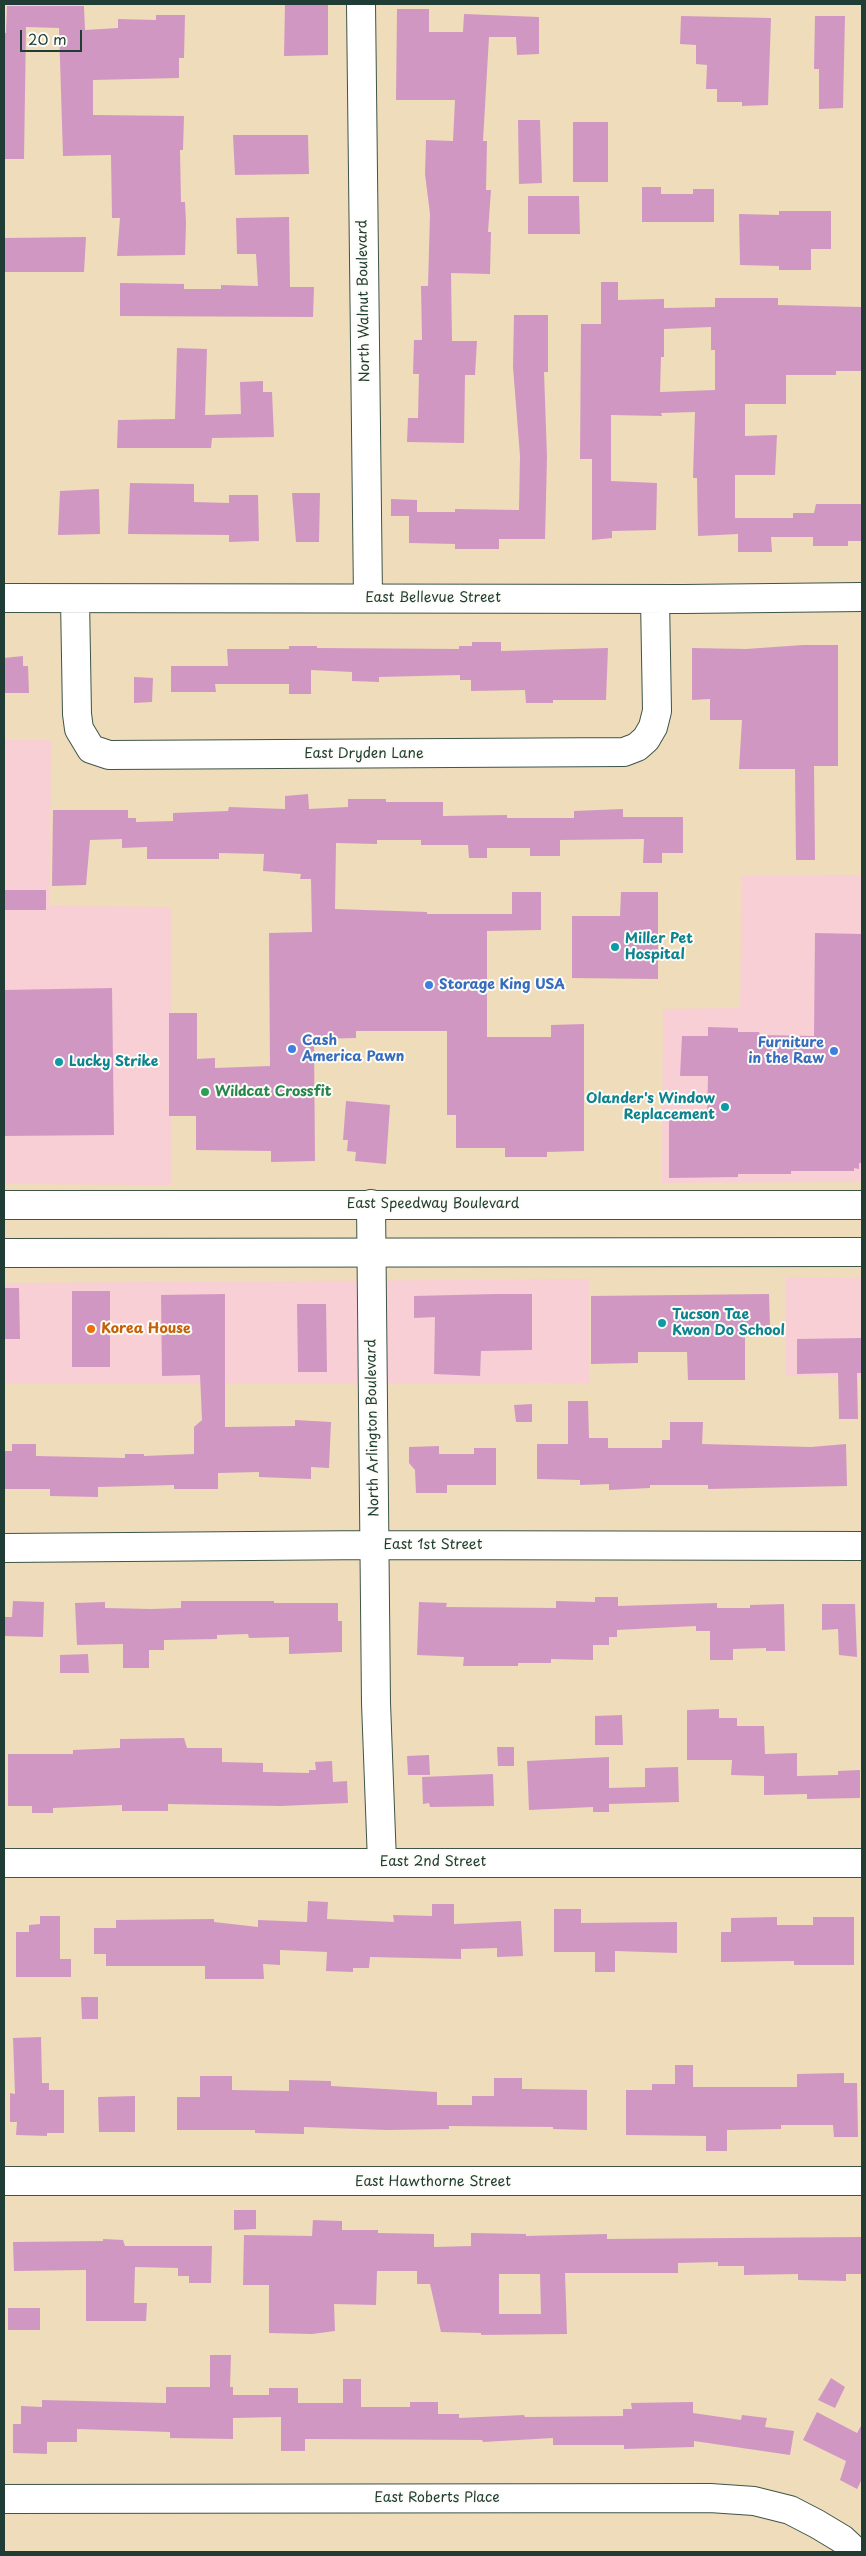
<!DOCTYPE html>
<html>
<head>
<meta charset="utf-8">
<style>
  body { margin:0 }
  #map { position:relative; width:866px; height:2556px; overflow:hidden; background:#efdcba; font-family:"Playpen Sans",sans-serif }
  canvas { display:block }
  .frame { position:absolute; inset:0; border:5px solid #1f3d34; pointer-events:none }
  .scale { position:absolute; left:20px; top:30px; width:62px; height:22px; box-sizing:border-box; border:2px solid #1f3d34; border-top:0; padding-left:6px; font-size:15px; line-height:18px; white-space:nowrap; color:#1f3d34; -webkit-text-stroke:4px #fdfcf7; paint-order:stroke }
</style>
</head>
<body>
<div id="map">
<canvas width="866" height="2556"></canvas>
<div class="frame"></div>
<div class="scale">20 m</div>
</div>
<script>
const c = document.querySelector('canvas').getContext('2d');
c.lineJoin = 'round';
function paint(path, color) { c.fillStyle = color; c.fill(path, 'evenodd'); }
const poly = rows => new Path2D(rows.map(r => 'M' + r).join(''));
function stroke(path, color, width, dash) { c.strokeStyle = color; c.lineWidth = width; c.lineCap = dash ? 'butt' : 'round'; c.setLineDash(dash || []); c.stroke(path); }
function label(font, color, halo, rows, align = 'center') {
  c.font = font + ' "Playpen Sans",sans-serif'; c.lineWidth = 4; c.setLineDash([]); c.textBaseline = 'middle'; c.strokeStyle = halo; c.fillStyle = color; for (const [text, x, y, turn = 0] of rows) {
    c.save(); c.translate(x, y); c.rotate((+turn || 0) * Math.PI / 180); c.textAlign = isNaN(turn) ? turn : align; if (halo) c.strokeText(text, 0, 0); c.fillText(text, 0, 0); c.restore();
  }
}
paint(poly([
  [4,740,51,740,50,906,171,907,171,1185,4,1184],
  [862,875,862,1182,662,1183,663,1009,740,1008,742,876],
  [786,1277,862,1278,862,1377,786,1376],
  [589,1279,589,1383,4,1384,4,1283]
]), '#f7cfd4');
paint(poly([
  [285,4,328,4,328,55,284,56],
  [7,6,84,6,85,30,118,28,118,19,156,20,156,15,185,15,184,58,179,58,179,78,93,80,93,115,184,116,183,150,180,150,181,202,185,202,186,223,185,255,117,256,120,218,112,218,111,155,63,156,59,28,26,27,24,159,4,159,4,33,6,33],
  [397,9,429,9,429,32,463,32,464,14,539,17,539,54,517,55,516,37,489,37,483,141,487,141,486,190,491,190,488,232,491,232,490,274,451,273,452,341,477,341,475,375,465,375,464,443,407,442,408,418,418,418,419,374,413,374,414,340,422,340,421,286,428,286,430,214,425,174,426,140,453,141,455,100,396,100],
  [681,16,771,18,768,105,742,106,742,102,717,102,717,89,706,89,707,65,696,64,696,45,680,44],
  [815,16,845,16,843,108,819,109,819,69,814,69],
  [518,120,540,120,542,183,519,184],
  [573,122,608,122,608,182,573,182],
  [233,135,308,135,309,174,235,175],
  [642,187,661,187,661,194,693,194,693,189,714,189,714,222,642,222],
  [528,196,579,196,580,234,528,234],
  [779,211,831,211,831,249,811,249,811,270,779,270,779,266,740,265,739,214,779,215],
  [289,217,290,287,314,287,313,317,120,316,120,283,184,284,184,289,221,289,221,285,258,286,256,254,237,254,236,218],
  [86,237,84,272,4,272,4,238],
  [601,282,618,282,618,300,664,299,664,308,715,307,715,298,778,298,778,305,862,307,862,371,836,371,836,375,786,375,786,404,745,404,745,436,777,435,775,475,735,475,735,518,793,518,793,513,814,513,816,504,862,504,862,541,848,541,848,546,813,546,813,537,771,537,772,552,738,552,738,534,698,536,697,478,693,478,695,412,661,413,662,416,611,415,611,481,657,483,656,530,612,531,612,538,592,540,592,459,580,459,581,324,601,324],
  [711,327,711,350,715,350,715,390,660,392,661,357,664,357,664,329],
  [514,315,548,315,548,372,544,372,547,457,545,539,499,539,499,549,455,549,455,544,409,543,409,516,391,516,391,499,417,500,417,512,455,512,455,509,519,510,520,456,513,367],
  [177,348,207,349,205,415,241,414,240,382,263,381,263,392,272,392,274,437,212,438,211,448,117,448,118,420,175,419],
  [130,483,194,484,194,502,229,503,229,495,258,495,259,541,229,542,229,535,128,534],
  [99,489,100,534,58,535,60,491],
  [292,493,320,493,319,542,296,542],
  [472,642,501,642,501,651,608,648,606,700,553,700,553,703,526,703,525,690,471,691,471,680,460,680,460,675,379,677,379,682,352,681,352,672,311,670,311,694,289,694,289,684,215,684,216,692,171,692,171,666,228,666,227,649,289,649,289,646,317,646,317,648,459,649,459,646,472,646],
  [803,645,838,645,838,766,814,766,815,860,796,860,795,769,739,769,742,720,710,720,710,699,692,700,692,648,746,649],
  [23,656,23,666,28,666,29,693,4,693,4,658],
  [134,677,153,678,152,702,134,703],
  [308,794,309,809,348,807,348,799,386,799,386,802,443,802,443,816,507,815,507,818,574,818,574,811,623,809,623,817,683,817,683,853,662,853,662,863,643,863,644,839,560,840,560,856,530,856,530,848,487,848,487,858,469,858,468,845,421,845,421,840,377,840,377,844,336,843,335,909,427,912,427,914,512,914,512,892,541,892,541,930,487,931,487,1037,551,1037,551,1025,584,1024,584,1151,547,1152,547,1157,505,1157,505,1148,456,1148,456,1115,447,1115,447,1031,356,1031,356,1038,314,1039,315,1161,271,1162,271,1151,196,1150,196,1116,169,1116,169,1013,197,1013,197,1059,215,1058,215,1068,270,1066,269,933,312,932,311,879,300,879,301,874,263,871,264,854,219,853,219,859,147,859,147,847,122,848,122,839,90,840,86,885,52,886,53,810,128,810,128,818,136,818,136,822,173,821,173,813,228,811,229,807,285,809,285,796],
  [4,890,46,890,46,910,4,910],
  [621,892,658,892,658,979,572,978,572,916,620,916],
  [815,933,862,934,862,1163,859,1163,859,1169,854,1168,854,1171,791,1171,791,1174,738,1174,738,1177,669,1178,669,1119,707,1119,708,1076,680,1076,682,1036,708,1036,708,1027,738,1028,738,1032,759,1032,760,1035,814,1036],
  [112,988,114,1135,4,1136,4,990],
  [346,1101,390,1105,386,1164,355,1161,356,1152,347,1151,348,1140,343,1140],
  [4,1288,19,1288,20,1339,4,1339],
  [72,1291,110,1291,110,1367,72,1367],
  [225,1294,225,1427,295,1426,295,1420,331,1422,329,1468,311,1467,311,1479,259,1477,259,1472,218,1473,218,1489,174,1489,174,1485,98,1487,98,1497,50,1496,50,1489,4,1489,4,1451,12,1451,12,1444,36,1444,36,1456,125,1458,125,1454,144,1454,144,1456,194,1454,194,1427,202,1420,200,1375,162,1376,161,1295],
  [496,1294,532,1294,532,1350,481,1351,480,1376,434,1374,435,1317,414,1318,414,1296],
  [769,1294,770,1326,745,1327,745,1380,688,1380,687,1352,638,1352,638,1363,591,1364,591,1296],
  [297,1304,326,1304,327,1372,298,1372],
  [862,1338,862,1373,857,1373,858,1419,839,1419,838,1373,797,1374,797,1339],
  [568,1401,588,1401,589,1438,608,1438,608,1448,662,1448,662,1440,670,1440,670,1422,703,1422,702,1444,811,1447,846,1444,847,1486,708,1489,708,1485,650,1485,650,1488,609,1490,609,1484,580,1485,580,1480,537,1479,537,1444,568,1444],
  [532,1404,532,1422,516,1422,514,1405],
  [439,1446,439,1454,474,1454,474,1448,496,1448,496,1485,447,1485,447,1493,416,1493,415,1470,409,1463,409,1447],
  [595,1597,618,1597,618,1606,717,1603,717,1608,750,1608,750,1605,784,1604,785,1651,766,1651,766,1648,733,1649,733,1660,710,1660,710,1631,696,1631,696,1626,617,1630,617,1637,609,1637,609,1645,593,1645,593,1660,551,1659,551,1663,518,1663,518,1666,463,1666,464,1657,417,1655,419,1602,447,1603,446,1607,556,1608,556,1601,595,1602],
  [13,1601,44,1602,43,1637,4,1636,4,1617,12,1617],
  [181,1601,274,1601,274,1603,338,1603,338,1621,342,1621,342,1652,289,1654,289,1637,249,1638,248,1634,217,1635,217,1639,164,1640,164,1650,149,1650,149,1668,123,1668,123,1644,77,1645,75,1603,105,1602,105,1608,151,1609,181,1608],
  [822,1604,855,1604,857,1657,839,1655,838,1629,822,1630],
  [88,1654,89,1673,60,1673,60,1655],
  [719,1709,719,1718,737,1718,737,1726,764,1726,765,1754,797,1753,797,1776,838,1775,838,1771,860,1770,860,1798,807,1799,807,1794,764,1795,764,1776,731,1775,732,1760,687,1760,687,1710],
  [622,1715,623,1745,595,1745,595,1716],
  [184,1738,187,1748,222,1748,222,1762,263,1763,263,1772,309,1773,309,1770,316,1770,315,1762,332,1761,333,1782,347,1781,348,1803,281,1806,168,1804,168,1811,122,1811,122,1805,53,1808,53,1813,32,1813,32,1806,8,1806,8,1754,73,1754,73,1750,120,1748,120,1739],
  [497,1747,514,1747,514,1766,498,1766],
  [429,1755,430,1775,408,1775,407,1756],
  [609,1757,609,1788,645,1787,645,1768,678,1767,679,1802,609,1804,609,1812,593,1812,593,1807,529,1810,527,1761],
  [493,1774,494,1806,430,1807,429,1803,423,1804,422,1777],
  [308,1901,328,1902,327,1919,394,1922,393,1915,432,1916,432,1904,454,1904,454,1924,521,1921,523,1956,497,1957,497,1948,461,1949,461,1959,370,1957,369,1968,353,1968,353,1972,326,1971,327,1952,280,1950,280,1965,263,1964,264,1979,205,1979,205,1966,106,1966,106,1954,94,1954,94,1928,116,1928,116,1920,214,1919,214,1922,258,1927,258,1920,307,1922],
  [554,1909,581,1909,581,1923,677,1922,677,1953,615,1951,615,1972,595,1972,595,1952,554,1952],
  [40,1916,60,1916,60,1959,71,1959,71,1977,16,1977,16,1932,29,1932,29,1925,40,1924],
  [777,1917,777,1925,813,1925,813,1917,854,1917,854,1965,794,1965,794,1961,721,1962,721,1932,731,1932,731,1918],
  [81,1997,98,1997,98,2019,82,2019],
  [41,2037,42,2083,49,2083,49,2090,64,2090,64,2133,47,2133,47,2136,16,2135,17,2122,10,2122,10,2093,15,2094,13,2038],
  [675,2065,693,2065,693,2087,797,2087,797,2074,844,2073,844,2083,857,2083,858,2137,834,2137,833,2125,781,2125,781,2129,727,2130,727,2151,706,2151,706,2136,626,2135,626,2090,652,2090,652,2084,675,2084],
  [200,2076,232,2076,232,2090,289,2091,289,2080,331,2081,331,2086,437,2092,437,2105,472,2105,472,2096,494,2096,494,2078,522,2078,522,2089,587,2090,587,2130,553,2129,553,2127,449,2126,449,2129,387,2130,304,2127,304,2134,255,2133,255,2130,177,2130,177,2097,200,2097],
  [135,2096,135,2132,99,2132,98,2097],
  [234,2210,256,2210,256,2229,234,2230],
  [313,2220,342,2221,342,2230,378,2230,378,2233,434,2234,434,2247,471,2246,471,2233,526,2234,526,2236,607,2234,607,2239,861,2237,861,2274,846,2274,846,2281,798,2280,798,2274,744,2275,744,2266,718,2266,718,2262,678,2263,678,2273,565,2273,567,2334,481,2335,481,2333,441,2332,430,2284,417,2284,417,2271,377,2271,376,2305,334,2304,335,2331,312,2334,269,2333,269,2285,243,2285,244,2235,312,2236],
  [499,2274,540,2274,541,2314,499,2314],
  [103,2239,123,2240,125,2246,212,2246,211,2283,189,2283,189,2276,178,2276,178,2268,135,2267,134,2303,147,2303,146,2321,86,2321,86,2270,14,2271,13,2242,103,2241],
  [8,2308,40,2308,40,2330,8,2330],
  [210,2355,231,2355,230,2387,233,2387,233,2395,269,2395,269,2388,298,2388,298,2403,343,2403,343,2379,361,2379,361,2407,410,2407,410,2402,438,2402,438,2414,459,2414,459,2418,524,2415,525,2417,623,2416,623,2409,632,2409,631,2403,693,2402,693,2413,741,2420,742,2415,767,2418,765,2427,794,2431,790,2455,694,2441,694,2447,624,2449,624,2445,553,2445,553,2438,483,2442,482,2440,305,2439,305,2451,281,2451,281,2417,233,2418,233,2439,170,2438,170,2432,77,2429,77,2442,47,2442,47,2454,13,2453,13,2424,21,2424,21,2406,42,2407,42,2400,166,2403,166,2387,210,2387],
  [831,2378,845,2387,835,2408,818,2400],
  [817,2412,857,2433,862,2424,862,2479,857,2489,840,2480,846,2461,803,2440]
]), '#d197c3');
const minor = poly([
  [361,4,368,598],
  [4,598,684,599,862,597],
  [75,599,77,714,79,729,91,749,109,755,624,752,637,747,646,739,653,727,657,711,655,599],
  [371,1204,376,1703,382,1862],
  [4,1548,374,1545,862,1546],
  [4,1863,862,1863],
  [4,2181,862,2181],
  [4,2499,710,2498,754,2501,790,2510,817,2524,842,2539,856,2552]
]);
const major = poly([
  [4,1205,862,1205],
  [4,1253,862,1252]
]);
stroke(minor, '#3e5548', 30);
stroke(major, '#3e5548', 30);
stroke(minor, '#fff', 28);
stroke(major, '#fff', 28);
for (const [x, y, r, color] of [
  [615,947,5,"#0f9aa8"],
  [429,985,5,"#3f7fe0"],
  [292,1049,5,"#3f7fe0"],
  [834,1051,5,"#3f7fe0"],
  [59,1062,5,"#0f9aa8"],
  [205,1092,5,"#2e9e5b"],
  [725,1107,5,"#0f9aa8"],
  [662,1323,5,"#0f9aa8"],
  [91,1329,5,"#e8710a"]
]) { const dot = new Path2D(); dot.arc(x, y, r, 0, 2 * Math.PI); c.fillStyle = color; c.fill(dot); stroke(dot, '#fdfcf7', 2); }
label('14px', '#1f3d34', '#fdfcf7', [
  ["North Walnut Boulevard",364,301,-91],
  ["East Bellevue Street",433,598],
  ["East Dryden Lane",364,754],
  ["East Speedway Boulevard",433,1204],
  ["North Arlington Boulevard",373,1428,-91],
  ["East 1st Street",433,1545],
  ["East 2nd Street",433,1862],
  ["East Hawthorne Street",433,2182],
  ["East Roberts Place",437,2498]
]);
label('bold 14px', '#0d838f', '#fdfcf7', [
  ["Miller Pet",625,939],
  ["Hospital",625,955],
  ["Lucky Strike",69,1062],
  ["Olander's Window",715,1099,"right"],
  ["Replacement",715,1115,"right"],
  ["Tucson Tae",672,1315],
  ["Kwon Do School",672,1331]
], 'left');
label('bold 14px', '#366cbe', '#fdfcf7', [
  ["Storage King USA",439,985],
  ["Cash",302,1041],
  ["America Pawn",302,1057],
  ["Furniture",824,1043,"right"],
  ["in the Raw",824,1059,"right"]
], 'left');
label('bold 14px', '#27864d', '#fdfcf7', [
  ["Wildcat Crossfit",215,1092]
], 'left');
label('bold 14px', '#c56008', '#fdfcf7', [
  ["Korea House",101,1329]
], 'left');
</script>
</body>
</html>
